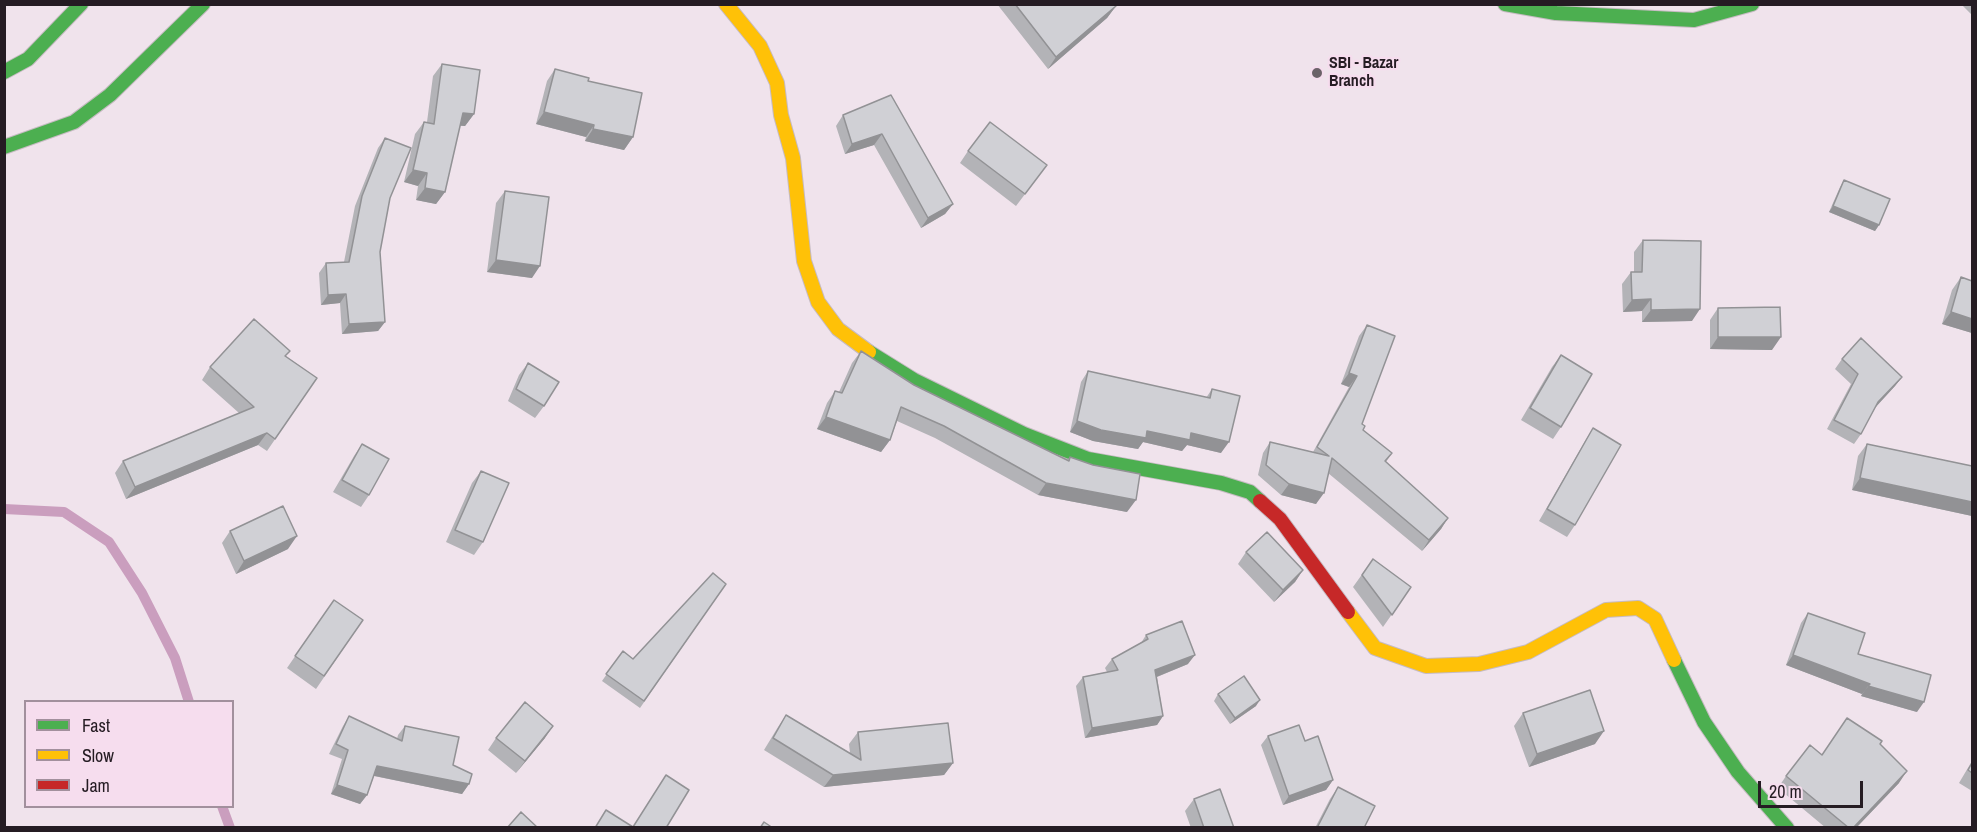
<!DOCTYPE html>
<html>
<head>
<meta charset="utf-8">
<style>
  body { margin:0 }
  #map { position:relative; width:1977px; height:832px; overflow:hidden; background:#f0e3ec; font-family:"Archivo Narrow",sans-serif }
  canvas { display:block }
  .frame { position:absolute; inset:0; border:6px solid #251c23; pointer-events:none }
  .legend { position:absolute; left:24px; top:700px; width:210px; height:108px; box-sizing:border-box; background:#f6ddee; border:2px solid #a2909d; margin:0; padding:8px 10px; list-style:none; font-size:18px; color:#251c23 }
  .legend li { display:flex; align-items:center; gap:12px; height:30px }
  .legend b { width:30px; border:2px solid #a2909d }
  .scale { position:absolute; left:1758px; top:781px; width:105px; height:27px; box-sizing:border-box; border:3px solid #251c23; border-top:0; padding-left:8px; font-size:18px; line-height:21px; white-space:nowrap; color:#251c23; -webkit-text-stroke:4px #f6ddee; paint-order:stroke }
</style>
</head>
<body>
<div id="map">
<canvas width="1977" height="832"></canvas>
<div class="frame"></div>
<ul class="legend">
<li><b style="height:8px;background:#4caf50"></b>Fast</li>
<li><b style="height:8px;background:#ffc107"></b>Slow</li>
<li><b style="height:8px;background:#c62828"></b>Jam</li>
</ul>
<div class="scale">20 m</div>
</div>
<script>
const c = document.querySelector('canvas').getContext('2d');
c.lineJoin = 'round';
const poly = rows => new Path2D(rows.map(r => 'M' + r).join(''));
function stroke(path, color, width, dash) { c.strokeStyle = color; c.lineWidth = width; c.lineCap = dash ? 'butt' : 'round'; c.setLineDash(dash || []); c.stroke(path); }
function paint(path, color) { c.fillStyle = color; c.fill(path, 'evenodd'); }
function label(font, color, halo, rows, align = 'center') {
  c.font = font + ' "Archivo Narrow",sans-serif'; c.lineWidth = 4.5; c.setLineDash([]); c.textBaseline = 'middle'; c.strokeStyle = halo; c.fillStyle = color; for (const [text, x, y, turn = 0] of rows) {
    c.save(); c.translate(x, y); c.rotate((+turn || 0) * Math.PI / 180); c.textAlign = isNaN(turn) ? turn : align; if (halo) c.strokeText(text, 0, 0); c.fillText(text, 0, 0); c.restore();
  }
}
stroke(poly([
  [4,509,64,512,109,542,142,593,175,658,189,702],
  [222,806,230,828]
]), '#ca9ebe', 10);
const fast = poly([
  [1505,4,1556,13,1694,20,1752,4],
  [4,72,28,59,81,4],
  [4,147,74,122,110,95,203,4],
  [869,352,914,380,1024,434,1088,459,1221,483,1250,492,1260,501],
  [1674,660,1704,722,1738,772,1787,828]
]);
const slow = poly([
  [726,4,760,46,777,83,781,115,793,158,804,261,818,302,838,329,869,352],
  [1348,612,1375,648,1426,666,1479,664,1528,652,1606,610,1638,608,1655,619,1674,660]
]);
const jam = poly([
  [1260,501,1280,519,1348,612]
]);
stroke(fast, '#c6bbc2', 16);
stroke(slow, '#c6bbc2', 16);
stroke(jam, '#c6bbc2', 16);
stroke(fast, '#4caf50', 14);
stroke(slow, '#ffc107', 14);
stroke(jam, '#c62828', 14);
paint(poly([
  [997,4,1114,4,1116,6,1107,18,1048,69],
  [1961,4,1972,4,1972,15],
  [442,64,474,114,465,126,460,126,445,192,436,204,416,200,418,186,404,182,415,134,424,122,427,122,433,76],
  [555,69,588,81,633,137,624,150,585,141,586,137,536,124,547,81],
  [891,95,953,204,945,214,921,228,874,145,845,154,836,126,843,115],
  [385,138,390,198,380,252,385,322,378,331,342,334,340,303,321,305,319,273,326,263,344,262,355,206,378,148],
  [968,151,1038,177,1016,206,960,163],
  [1844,180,1879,225,1875,231,1829,212,1840,187],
  [505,191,532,278,487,272,496,203],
  [1643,240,1692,321,1642,322,1642,311,1623,312,1622,284,1631,272,1634,272,1634,252],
  [1961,277,1972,333,1942,324,1952,290],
  [1718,308,1772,350,1710,349,1710,320],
  [1367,325,1362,424,1363,430,1392,453,1386,462,1448,518,1441,529,1422,551,1328,473,1316,504,1281,495,1258,475,1263,453,1270,442,1313,452,1349,387,1341,384,1359,336],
  [861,351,914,385,1067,460,1070,457,1127,512,1038,495,935,438,897,421,890,440,881,452,817,429,827,403,835,391,839,392,852,363],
  [1561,355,1561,427,1553,439,1521,420,1552,367],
  [286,356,317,378,267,451,258,445,126,499,115,473,123,461,239,413,202,380,210,367],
  [1842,359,1902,377,1895,386,1875,408,1861,434,1854,444,1827,429,1851,384,1835,369],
  [528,363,544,406,535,418,508,401,519,375],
  [1088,371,1206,398,1212,389,1221,453,1187,445,1182,451,1143,442,1138,449,1093,441,1070,432,1081,382],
  [1593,428,1575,525,1567,537,1539,521,1585,441],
  [362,444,369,495,361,507,333,492,354,456],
  [1867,444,1972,466,1972,516,1852,490,1858,456],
  [481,471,483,542,474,555,446,542,472,483],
  [230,531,288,549,236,574,222,543],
  [1246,552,1303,570,1295,582,1274,602,1238,564],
  [1373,559,1411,587,1383,627,1353,587],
  [726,584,640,708,602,681,623,651,633,659],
  [334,600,363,620,316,689,287,668],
  [1808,613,1858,654,1917,712,1861,696,1862,694,1786,665,1801,623],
  [1146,635,1188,664,1157,677,1163,716,1157,725,1085,738,1076,686,1083,677,1107,672,1105,668,1112,659,1141,643],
  [1218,694,1256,706,1230,724,1214,701],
  [1523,713,1595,744,1529,767,1514,726],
  [786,715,850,753,849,744,858,732,953,763,944,775,824,787,764,750,778,727],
  [349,716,397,739,398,735,405,726,453,765,469,784,462,794,374,776,367,795,360,804,331,794,342,759,329,754,343,726],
  [1268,736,1333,780,1326,790,1283,805,1261,745],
  [496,738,545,738,516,773,488,750],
  [1880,744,1899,783,1856,828,1826,828,1778,788,1786,776,1822,755],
  [1972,761,1972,791,1959,783],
  [666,775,666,828,595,828,606,810,633,827],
  [1338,787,1364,828,1315,828,1330,799],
  [1194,799,1234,828,1191,828,1185,811]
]), '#b3b3b7');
paint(poly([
  [1116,6,1107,18,1048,69,1056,57],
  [544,112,594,125,586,137,536,124],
  [463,113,474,114,465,126,455,125],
  [593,129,633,137,624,150,585,141],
  [882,134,874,145,845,154,852,144],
  [413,170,427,173,418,186,404,182],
  [425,188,445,192,436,204,416,200],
  [953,204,945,214,921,228,928,218],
  [1833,206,1879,225,1875,231,1829,212],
  [496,260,540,266,532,278,487,272],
  [346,294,340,303,321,305,328,295],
  [1651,299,1642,311,1623,312,1632,300],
  [1700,309,1692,321,1642,322,1651,310],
  [1951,312,1972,319,1972,333,1942,324],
  [385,322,378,331,342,334,349,324],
  [1718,337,1781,337,1772,350,1710,349],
  [1349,373,1357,376,1349,387,1341,384],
  [1902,377,1895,386,1871,412,1878,402],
  [826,417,890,440,881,452,817,429],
  [1077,421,1147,431,1191,433,1229,442,1221,453,1187,445,1182,451,1143,442,1138,449,1093,441,1070,432],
  [267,433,258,445,126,499,135,487],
  [1860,478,1972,502,1972,516,1852,490],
  [1046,483,1136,500,1127,512,1038,495],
  [1289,484,1324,493,1316,504,1281,495],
  [1448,518,1441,529,1422,551,1429,540],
  [297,536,288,549,236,574,244,561],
  [1303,570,1295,582,1274,602,1283,590],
  [1195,655,1188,664,1149,680,1155,670],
  [1793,655,1870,684,1862,694,1786,665],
  [1868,686,1924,702,1917,712,1861,696],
  [1260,700,1256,706,1230,724,1235,718],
  [1163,716,1157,725,1085,738,1092,728],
  [553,726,545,738,516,773,525,761],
  [1604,731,1595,744,1529,767,1537,754],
  [953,763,944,775,824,787,833,775],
  [377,766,469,784,462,794,370,775],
  [1907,771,1899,783,1856,828,1853,828],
  [1333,780,1326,790,1283,805,1289,796],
  [337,785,367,795,360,804,331,794]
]), '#929295');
const building = poly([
  [1015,4,1114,4,1116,6,1056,57,1015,4],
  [442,64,480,70,474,114,463,113,445,192,425,188,427,173,413,170,424,122,434,124,442,64],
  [555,69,589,78,588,81,642,93,633,137,593,129,594,125,544,112,555,69],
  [891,95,953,204,928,218,882,134,852,144,843,115,891,95],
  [990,122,1047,165,1025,194,968,151,990,122],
  [385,138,411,148,390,198,380,252,385,322,349,324,346,294,328,295,326,263,349,262,362,196,385,138],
  [1844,180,1890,199,1879,225,1833,206,1844,180],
  [505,191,549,197,540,266,496,260,505,191],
  [1643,240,1701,241,1700,309,1651,310,1651,299,1632,300,1631,272,1642,272,1643,240],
  [1961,277,1972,281,1972,319,1951,312,1961,277],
  [1780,307,1781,337,1718,337,1718,308,1780,307],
  [254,319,290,351,285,356,317,378,275,439,267,433,135,487,123,461,254,407,210,367,254,319],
  [1367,325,1395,336,1362,424,1365,426,1363,430,1392,453,1385,461,1448,518,1429,540,1332,458,1324,493,1289,484,1266,465,1270,442,1329,456,1317,447,1357,376,1349,373,1367,325],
  [1861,338,1902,377,1878,402,1861,434,1834,420,1858,374,1842,359,1861,338],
  [861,351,914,385,1069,461,1070,457,1093,465,1140,474,1136,500,1046,483,944,426,901,407,890,440,826,417,835,391,842,393,861,351],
  [1561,355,1592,374,1561,427,1530,408,1561,355],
  [528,363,559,382,544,406,516,389,528,363],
  [1088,371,1210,398,1212,389,1240,396,1229,442,1191,433,1190,440,1147,431,1146,438,1101,430,1077,421,1088,371],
  [1593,428,1621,445,1575,525,1547,509,1593,428],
  [362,444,389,459,369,495,342,480,362,444],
  [1867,444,1972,466,1972,502,1860,478,1867,444],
  [481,471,509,483,483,542,455,530,481,471],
  [283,506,297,536,244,561,230,531,283,506],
  [1267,532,1303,570,1283,590,1246,552,1267,532],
  [1373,559,1411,587,1392,615,1362,575,1373,559],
  [713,573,726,584,644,701,606,674,623,651,633,659,713,573],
  [334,600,363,620,324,676,295,656,334,600],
  [1808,613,1865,633,1858,654,1931,675,1924,702,1868,686,1870,684,1793,655,1808,613],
  [1182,621,1195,655,1155,670,1163,716,1092,728,1083,677,1118,670,1112,659,1148,639,1146,635,1182,621],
  [1244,676,1260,700,1235,718,1218,694,1244,676],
  [1590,690,1604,731,1537,754,1523,713,1590,690],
  [525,702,553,726,525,761,496,738,525,702],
  [786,715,861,760,858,732,948,723,953,763,833,775,773,738,786,715],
  [349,716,402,741,405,726,459,737,453,765,472,774,469,784,377,766,367,795,337,785,348,750,336,744,349,716],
  [1847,718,1882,741,1880,744,1907,771,1853,828,1849,828,1786,776,1810,745,1822,755,1847,718],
  [1299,725,1305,741,1318,736,1333,780,1289,796,1268,736,1299,725],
  [1972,763,1972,773,1968,770,1972,763],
  [666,775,689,790,666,828,595,828,606,810,633,827,666,775],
  [1338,787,1375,806,1364,828,1320,828,1318,826,1338,787],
  [1220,789,1234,828,1204,828,1194,799,1220,789],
  [521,812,538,828,507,828,521,812],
  [764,822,773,828,760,828,764,822]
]);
paint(building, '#d0d0d5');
stroke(building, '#929295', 1.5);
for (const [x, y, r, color] of [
  [1317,73,6,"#6c6269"]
]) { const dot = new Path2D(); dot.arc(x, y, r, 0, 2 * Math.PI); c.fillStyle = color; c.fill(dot); stroke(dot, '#f6ddee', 2); }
label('bold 16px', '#251c23', '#f6ddee', [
  ["SBI - Bazar",1329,64],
  ["Branch",1329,82]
], 'left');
</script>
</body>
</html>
